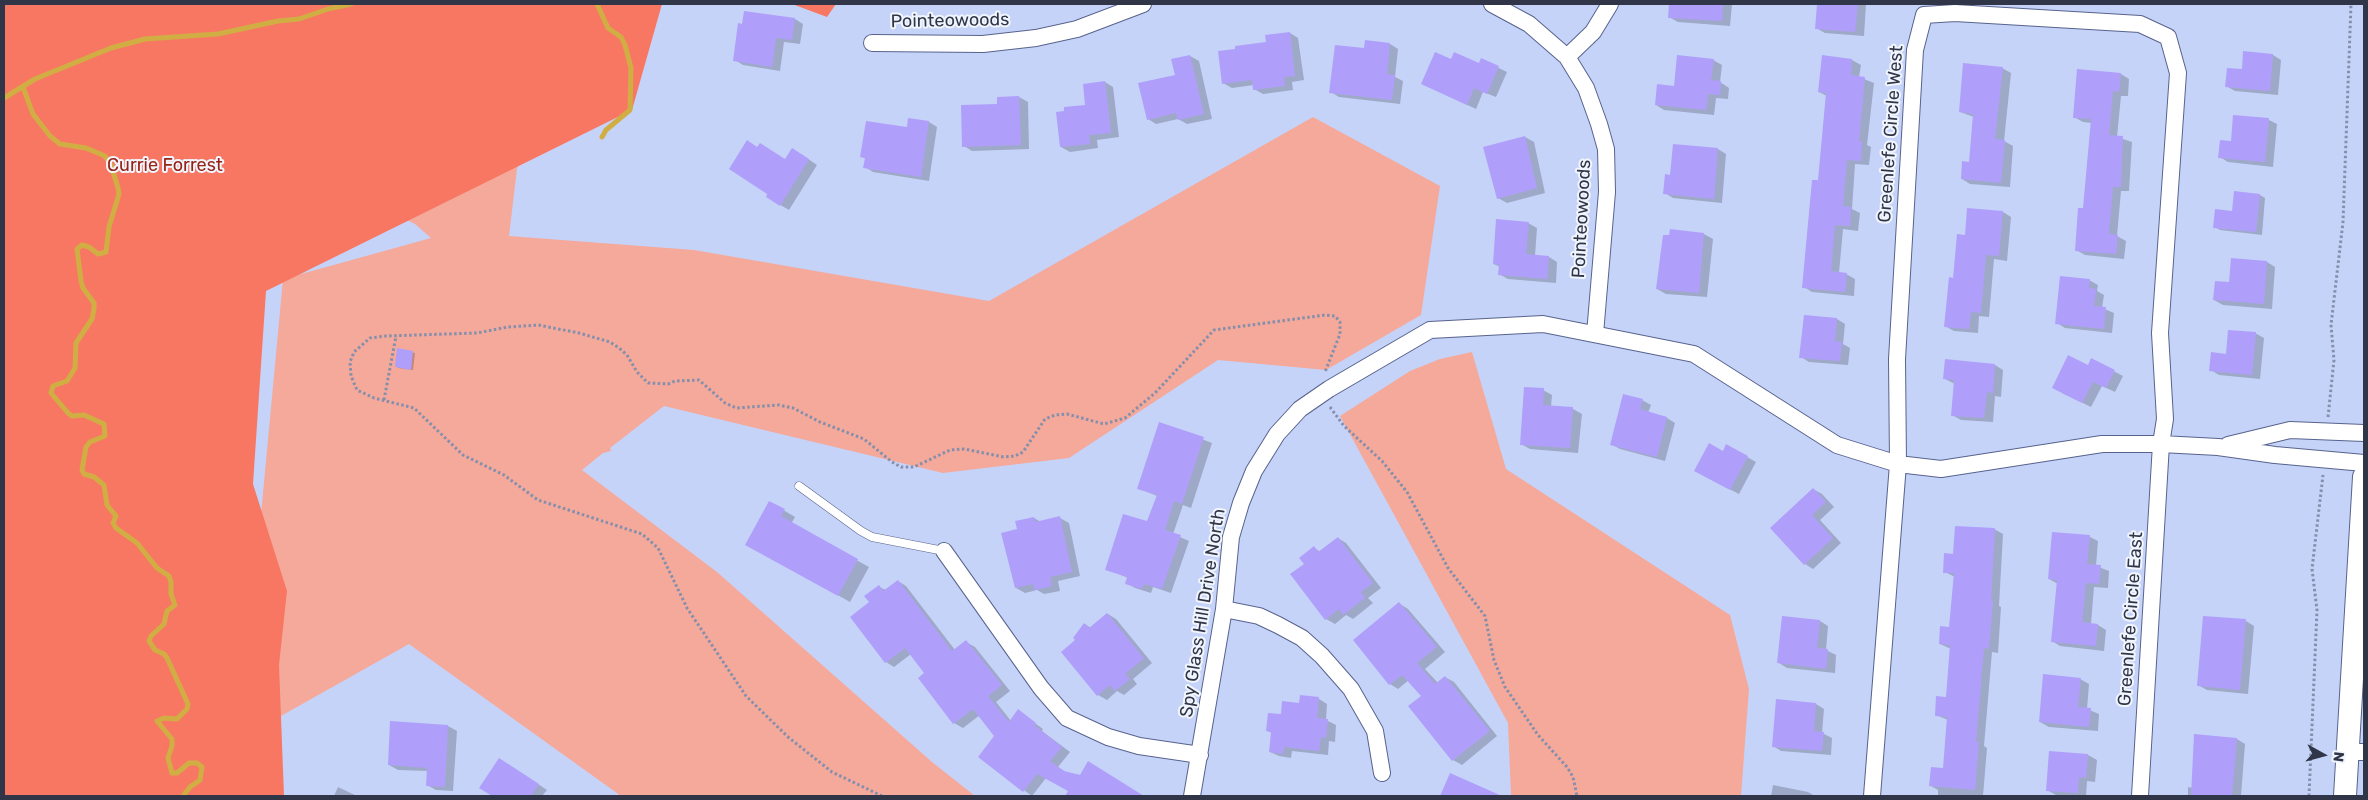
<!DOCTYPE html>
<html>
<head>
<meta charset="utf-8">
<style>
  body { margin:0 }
  #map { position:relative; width:2368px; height:800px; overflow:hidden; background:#c6d3f9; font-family:Rubik,sans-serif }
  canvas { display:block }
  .frame { position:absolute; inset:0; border:5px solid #303648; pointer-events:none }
  .north { position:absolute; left:2298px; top:730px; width:50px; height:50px; -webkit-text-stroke:4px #f1f5fe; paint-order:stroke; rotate:97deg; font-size:14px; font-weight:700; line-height:20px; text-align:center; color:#303648 }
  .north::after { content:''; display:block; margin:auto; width:18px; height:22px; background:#303648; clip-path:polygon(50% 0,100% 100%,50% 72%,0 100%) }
</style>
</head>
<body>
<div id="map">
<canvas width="2368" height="800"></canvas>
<div class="frame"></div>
<div class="north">N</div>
</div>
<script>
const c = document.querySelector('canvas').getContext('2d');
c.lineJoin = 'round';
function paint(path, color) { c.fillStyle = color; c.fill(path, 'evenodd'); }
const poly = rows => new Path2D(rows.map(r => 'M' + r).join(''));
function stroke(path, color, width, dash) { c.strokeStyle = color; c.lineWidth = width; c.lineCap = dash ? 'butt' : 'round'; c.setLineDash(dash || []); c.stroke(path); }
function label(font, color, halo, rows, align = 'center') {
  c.font = font + ' Rubik,sans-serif'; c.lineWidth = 4; c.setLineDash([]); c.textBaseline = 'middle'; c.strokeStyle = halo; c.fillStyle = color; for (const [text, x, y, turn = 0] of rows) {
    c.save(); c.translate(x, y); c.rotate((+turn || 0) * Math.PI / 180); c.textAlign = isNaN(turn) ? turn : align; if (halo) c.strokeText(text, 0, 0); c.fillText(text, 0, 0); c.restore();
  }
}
paint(poly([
  [1313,117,1440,186,1421,315,1326,370,1218,360,1069,458,943,473,664,406,610,448,611,451,603,453,582,470,717,572,932,762,975,796,621,796,409,644,240,739,283,279,431,238,415,224,405,219,520,160,517,169,509,236,694,250,989,301],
  [1472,352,1506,469,1730,615,1749,689,1741,796,1511,796,1508,723,1340,416,1410,371,1440,359]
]), '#f4a99b');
paint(poly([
  [4,4,662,4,632,110,266,291,253,484,287,591,279,665,284,796,4,796],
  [792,4,836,4,827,17]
]), '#f87762');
paint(poly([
  [1670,4,1732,4,1730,26,1678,22,1669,17],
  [1818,4,1866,4,1864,36,1825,33,1816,28],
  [795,19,803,24,800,44,784,42,780,71,743,65,735,60],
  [1290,33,1298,38,1304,80,1292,82,1293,90,1263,94,1254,89,1254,85,1232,88,1223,83,1268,43],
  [1390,44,1398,49,1395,77,1403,81,1400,104,1339,97,1331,92,1365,49],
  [2273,55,2281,60,2278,95,2235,91,2226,86,2243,71],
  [1190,56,1199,61,1212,119,1187,124,1178,119,1156,124,1148,119],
  [1823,57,1852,60,1861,65,1859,77,1874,83,1867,145,1871,147,1869,165,1855,164,1852,209,1860,213,1858,231,1843,229,1839,273,1846,274,1855,279,1854,296,1812,292,1804,287,1820,182,1827,96,1819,92],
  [1482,60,1507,72,1496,97,1483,92,1476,109,1422,84,1452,61,1479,64],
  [1713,60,1722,65,1720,82,1729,88,1728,99,1716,98,1714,115,1664,110,1656,105,1675,87],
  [2002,68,2011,73,2004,141,2013,146,2010,187,1970,184,1962,179,1971,163,1974,117,1960,112],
  [2121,74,2129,79,2128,96,2121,96,2117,137,2132,142,2129,191,2121,191,2117,236,2126,241,2124,259,2085,255,2076,250,2084,209,2092,123,2083,122,2074,117],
  [1105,82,1113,87,1119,137,1097,140,1098,148,1070,152,1061,147,1086,106],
  [1019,97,1028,102,1029,149,972,151,964,146,999,105,998,98],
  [909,119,929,122,937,127,929,181,873,172,865,167,866,159,862,157,908,129],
  [2269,120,2277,124,2273,167,2228,162,2220,157,2232,142],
  [1525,137,1534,142,1545,193,1507,203,1498,198],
  [758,148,786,160,801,154,817,165,789,210,767,197,769,194],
  [1718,149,1726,154,1722,203,1673,198,1665,193,1671,176],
  [2235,193,2260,195,2265,198,2262,235,2220,230,2215,227,2233,212],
  [2003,212,2011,217,2007,261,1994,259,1989,317,1979,316,1978,333,1954,331,1945,326,1966,236],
  [1528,223,1537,228,1535,256,1549,257,1557,262,1556,283,1508,279,1499,274,1500,267,1494,264],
  [1671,231,1704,234,1713,239,1707,297,1666,294,1657,289],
  [2267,262,2275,267,2272,309,2223,305,2214,300,2231,284],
  [2089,280,2098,285,2097,291,2104,295,2102,308,2114,313,2112,333,2065,328,2057,323],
  [1837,319,1845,324,1843,344,1850,348,1848,365,1809,362,1801,357],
  [2255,333,2264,338,2260,379,2219,375,2211,370,2227,355],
  [398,350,415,353,413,370,398,368],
  [2092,360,2123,376,2115,392,2102,386,2091,407,2062,393,2088,367],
  [1995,365,2003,370,2001,397,1995,396,1993,422,1961,420,1952,415,1955,384,1945,379],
  [1543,390,1552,395,1551,407,1573,409,1582,414,1578,453,1530,449,1521,444],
  [1642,400,1651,405,1648,413,1667,418,1675,423,1665,461,1620,449,1611,444],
  [1160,423,1212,443,1191,508,1183,505,1173,534,1189,541,1171,593,1153,587,1151,593,1135,588,1126,583,1128,578,1107,569,1148,523,1157,496,1138,488],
  [1727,446,1756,462,1739,494,1704,476],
  [1813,489,1822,494,1834,507,1820,520,1841,543,1813,569,1805,564],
  [770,502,795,517,791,524,869,567,850,602,747,544],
  [1034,518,1041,522,1060,518,1069,523,1080,576,1058,581,1060,591,1044,594,1037,590,1025,593,1016,588],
  [1994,529,2003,534,1999,606,2001,607,1998,653,1992,652,1984,746,1987,748,1983,796,1938,796,1938,790,1931,786,1945,770,1948,720,1936,715,1947,698,1951,649,1940,644,1951,628,1955,577,1945,572,1955,555],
  [2090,537,2098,541,2096,566,2109,571,2108,588,2094,587,2091,624,2098,625,2106,630,2104,651,2060,646,2052,641,2058,584,2049,579],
  [1338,538,1346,543,1381,588,1368,598,1373,603,1353,619,1346,615,1335,624,1326,619,1305,564,1314,548,1321,552],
  [898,581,906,586,955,650,966,642,975,647,1010,691,996,702,1011,721,1018,711,1043,729,1042,731,1070,752,1058,767,1067,773,1114,780,1142,796,1066,796,1069,791,1046,778,1032,796,979,757,995,736,980,715,963,728,954,723,919,678,926,673,911,654,894,667,886,662,871,602,879,587,886,590],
  [1400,604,1408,609,1445,652,1425,669,1438,683,1445,677,1454,682,1497,736,1462,765,1453,760,1410,706,1422,696,1409,680,1398,689,1390,684],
  [1108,614,1116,619,1152,663,1133,679,1137,684,1124,695,1117,691,1107,700,1098,695,1076,640,1085,624,1091,628],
  [1783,617,1820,621,1828,626,1826,650,1836,655,1835,673,1787,668,1779,663],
  [2246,621,2254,626,2248,694,2207,690,2198,685],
  [2080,679,2089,684,2087,709,2099,714,2098,731,2049,727,2040,722],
  [1301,697,1319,699,1327,704,1326,720,1336,725,1335,742,1329,741,1328,755,1292,751,1291,758,1279,756,1270,752,1272,733,1268,731,1282,716,1300,704],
  [1816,704,1824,709,1822,733,1832,738,1831,755,1781,751,1773,746],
  [392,723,448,726,457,731,453,791,436,790,427,785,428,771,398,770,389,765],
  [2237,739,2245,744,2241,796,2188,796,2188,787,2193,788],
  [2050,752,2088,755,2097,760,2095,782,2087,781,2086,796,2056,795,2047,790],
  [508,764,547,790,542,796,494,796,481,788],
  [1451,775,1494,794,1498,796,1442,796],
  [1773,785,1808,792,1815,796,1771,796],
  [338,787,357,796,334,796]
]), '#0003');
stroke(poly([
  [597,4,608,28,621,37,625,45,631,68,630,110,606,130,602,137],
  [23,87,33,114,50,136,60,144,86,148,105,156,111,165,118,188,119,194,109,227,106,252,98,254,89,247,82,245,77,249,81,281,83,288,94,303,94,309,92,319,76,343,75,368,67,381,53,386,51,393,68,413,72,416,84,415,104,424,105,436,90,442,86,447,82,470,84,474,94,477,104,485,107,505,116,516,113,523,116,528,137,543,157,568,169,576,171,582,171,594,175,605,167,611,164,624,151,636,149,641,155,650,164,654,167,658,188,704,187,709,177,719,164,718,157,721,172,739,172,746,168,758,172,773,177,773,189,763,197,763,202,767,200,780,190,787,183,796],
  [4,98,35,79,111,48,145,39,218,34,278,21,299,19,328,9,351,4]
]), '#d1ae43', 5);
paint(poly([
  [1669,4,1723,4,1722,21,1668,18],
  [1817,4,1858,4,1855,32,1815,29],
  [744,11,795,18,792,40,776,38,772,67,733,61,738,23,742,24],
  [1290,32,1295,76,1284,77,1285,86,1253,90,1252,80,1222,84,1218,51,1235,49,1235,46,1266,42,1265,35],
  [1365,40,1390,43,1387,74,1395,75,1392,100,1329,93,1335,45,1364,48],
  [2243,51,2273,54,2270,91,2225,87,2227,68,2242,69],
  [1435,52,1451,59,1454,52,1479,63,1481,58,1499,66,1487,94,1474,88,1467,105,1421,84],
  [1190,55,1204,114,1178,120,1176,113,1147,120,1138,83,1175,75,1171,59],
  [1677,55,1714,59,1711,80,1721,81,1720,95,1708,94,1706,110,1655,105,1657,84,1674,86],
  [1822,55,1852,59,1851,75,1865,77,1859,141,1862,141,1861,161,1847,160,1843,206,1851,207,1850,226,1835,225,1831,271,1847,273,1845,292,1802,288,1812,180,1818,180,1826,93,1818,92],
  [1963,63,2003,67,1995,139,2005,140,2001,183,1961,179,1962,161,1969,162,1973,114,1959,112],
  [2077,69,2121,73,2119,92,2113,91,2109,135,2123,136,2121,187,2113,187,2109,234,2118,235,2116,254,2075,251,2078,208,2083,208,2091,119,2073,118],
  [1105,81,1111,133,1089,135,1090,144,1060,147,1056,112,1064,111,1064,107,1085,105,1083,84],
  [1019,96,1021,145,962,147,961,105,997,104,997,97],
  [2233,115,2269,118,2265,162,2218,158,2220,140,2231,141],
  [908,118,929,121,921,177,863,168,865,158,860,157,866,121,907,127],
  [1525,136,1537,188,1497,199,1483,147],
  [747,140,757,147,760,143,785,159,792,148,809,159,780,206,766,197,767,194,729,169],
  [1673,144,1718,148,1714,199,1663,194,1665,174,1670,175],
  [2234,191,2260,194,2256,232,2213,228,2215,209,2232,211],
  [1967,208,2003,211,1999,256,1986,255,1981,313,1971,312,1969,329,1944,327,1949,277,1953,278,1957,234,1965,235],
  [1496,219,1529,222,1526,254,1549,256,1547,279,1498,275,1499,265,1493,264],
  [1670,229,1704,233,1699,293,1656,289,1663,235,1669,235],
  [2231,258,2267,261,2264,304,2213,300,2215,281,2229,282],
  [2060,276,2090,279,2089,288,2096,289,2094,306,2106,307,2104,329,2055,324],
  [1804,315,1837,318,1835,341,1842,342,1840,361,1799,358],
  [2228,330,2256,332,2252,375,2209,371,2211,352,2226,354],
  [397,348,413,351,411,370,395,367],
  [2068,355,2088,365,2091,358,2115,370,2106,388,2093,382,2082,403,2052,388],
  [1945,359,1995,364,1993,393,1987,392,1984,418,1951,416,1954,380,1943,379],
  [1524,387,1544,388,1543,405,1573,407,1570,448,1520,445],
  [1623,394,1643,399,1640,409,1667,417,1657,457,1610,445],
  [1159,422,1204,437,1182,504,1174,501,1165,530,1181,535,1162,589,1144,584,1142,589,1125,584,1127,577,1105,570,1123,514,1147,521,1157,495,1137,489],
  [1709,443,1723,451,1726,444,1748,456,1730,490,1694,471],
  [1813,488,1826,502,1812,515,1833,538,1804,565,1770,528],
  [769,501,785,509,781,516,858,559,838,596,745,545],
  [1060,516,1072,572,1050,577,1052,586,1035,590,1033,584,1015,588,1001,533,1017,529,1015,521,1034,517,1035,522],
  [1955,526,1995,528,1991,601,1993,601,1989,649,1984,648,1976,742,1979,742,1975,790,1929,786,1931,767,1943,768,1947,717,1935,716,1936,696,1946,697,1950,645,1939,644,1940,626,1949,627,1954,573,1943,573,1944,553,1953,554],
  [2052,532,2090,535,2087,564,2101,565,2099,584,2086,583,2082,622,2098,624,2096,646,2051,642,2057,580,2048,579],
  [1338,537,1373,583,1361,592,1365,598,1343,615,1339,609,1325,620,1290,574,1304,564,1299,558,1314,546,1318,552],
  [898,580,952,651,966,640,1002,685,988,696,1009,722,1018,709,1036,723,1034,725,1062,747,1050,761,1064,771,1080,775,1088,761,1144,796,1065,796,1068,791,1037,774,1023,792,978,757,994,736,973,709,953,724,918,678,924,673,905,648,885,663,850,617,869,602,864,596,879,585,883,591],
  [1399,602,1437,647,1417,663,1435,684,1445,676,1490,731,1452,761,1408,706,1421,696,1402,675,1389,685,1353,640],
  [1107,613,1144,658,1125,674,1130,679,1115,691,1110,685,1097,696,1061,652,1075,640,1073,638,1084,623,1089,628],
  [1782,616,1820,620,1817,648,1828,649,1826,669,1777,663],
  [2203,616,2246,619,2240,690,2197,686],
  [2043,674,2081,678,2078,707,2091,708,2089,727,2039,722],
  [1300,695,1319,697,1317,718,1328,719,1326,738,1321,737,1319,751,1284,747,1283,754,1269,752,1271,732,1266,731,1268,713,1281,714,1282,701,1299,703],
  [1776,699,1816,703,1814,731,1824,732,1822,751,1772,747],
  [390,721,448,725,445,787,426,786,427,768,388,765],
  [2194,734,2237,738,2232,796,2191,796],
  [2049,751,2088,754,2086,778,2079,777,2078,793,2046,791],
  [499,758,539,784,531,796,492,796,479,788],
  [1450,773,1502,796,1440,796]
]), '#af9ffa');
const lane = poly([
  [799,486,861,531,872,537,944,551]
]);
const street = poly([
  [1492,4,1529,24,1567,57,1586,88,1599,124,1606,149,1607,192,1595,334],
  [872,43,983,44,1036,38,1077,29,1143,4],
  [1567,57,1593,32,1610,4],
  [2228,445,2290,430,2364,433],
  [944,551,1041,688,1067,718,1108,737,1139,746,1200,755],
  [1224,609,1259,616,1278,625,1302,638,1322,656,1351,689,1375,731,1382,773],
  [2349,752,2364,752],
  [1192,796,1224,609,1231,537,1241,503,1254,471,1277,434,1300,409,1329,389,1430,330,1543,324,1694,354,1837,445,1898,464,1941,469,2102,444,2161,444,2218,447,2275,455,2364,463],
  [1872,796,1898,464,1897,359,1915,50,1924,15,1955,13,2140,24,2168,37,2178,73,2160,333,2165,419,2161,444,2140,796]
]);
const secondary = poly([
  [2345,796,2364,477]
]);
stroke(lane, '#57638d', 9);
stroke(street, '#57638d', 18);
stroke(secondary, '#57638d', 24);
stroke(poly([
  [384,400,396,336],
  [1330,407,1344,426,1382,461,1407,492,1448,568,1485,616,1494,660,1505,687,1538,735,1567,767,1573,777,1577,796],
  [2328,417,2334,360,2331,325,2343,222,2351,4],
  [882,796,832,772,788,737,746,696,687,608,658,548,642,534,538,500,504,475,463,455,414,408,374,398,357,390,351,376,350,362,354,352,370,338,386,336,477,333,508,327,538,325,579,333,610,342,619,348,627,355,637,372,648,383,668,384,675,381,699,380,725,403,736,408,779,405,793,408,820,422,864,439,892,462,901,467,914,467,950,450,964,449,1004,457,1015,456,1023,452,1045,419,1055,415,1067,414,1104,424,1125,418,1155,393,1214,330,1325,315,1335,316,1340,322,1340,334,1325,372],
  [2309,796,2317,610,2312,569,2323,475]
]), '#858fac', 3, [2.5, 2.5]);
stroke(lane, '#fff', 8);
stroke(street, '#fff', 16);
stroke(secondary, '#fff', 22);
label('18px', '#303648', '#f1f5fe', [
  ["Pointeowoods",950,21,-1],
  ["Greenlefe Circle West",1891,134,-86],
  ["Pointeowoods",1582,219,-87],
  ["Spy Glass Hill Drive North",1203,613,-81],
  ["Greenlefe Circle East",2131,619,-86]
]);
label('18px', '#962313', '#f1f5fe', [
  ["Currie Forrest",165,166]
]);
</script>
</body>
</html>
